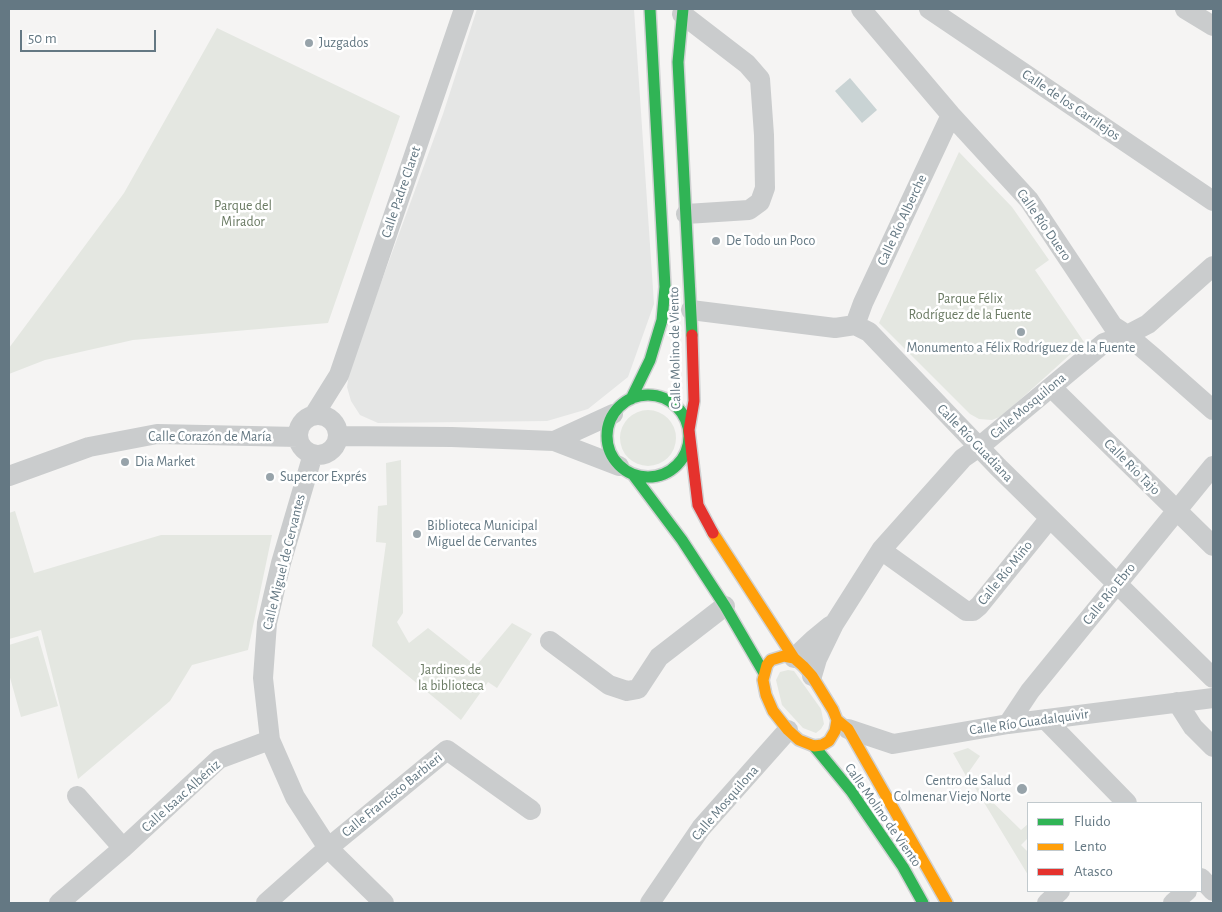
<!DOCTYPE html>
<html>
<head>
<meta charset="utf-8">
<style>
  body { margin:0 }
  #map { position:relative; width:1222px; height:912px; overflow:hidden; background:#f5f4f3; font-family:"Alegreya Sans",sans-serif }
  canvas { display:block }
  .frame { position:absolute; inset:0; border:10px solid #647883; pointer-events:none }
  .legend { position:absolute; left:1027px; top:802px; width:175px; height:90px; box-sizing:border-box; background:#fff; border:1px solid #c1c9cd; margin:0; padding:6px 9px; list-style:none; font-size:15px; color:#647883 }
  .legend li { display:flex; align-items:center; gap:10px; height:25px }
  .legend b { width:25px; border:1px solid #c1c9cd }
  .scale { position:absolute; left:20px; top:30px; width:136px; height:22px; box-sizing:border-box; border:2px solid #647883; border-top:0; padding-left:6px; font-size:15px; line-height:18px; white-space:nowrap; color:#647883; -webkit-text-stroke:4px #fff; paint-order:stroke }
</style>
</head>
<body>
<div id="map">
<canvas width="1222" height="912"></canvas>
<div class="frame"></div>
<ul class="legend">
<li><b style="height:6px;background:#30b455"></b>Fluido</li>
<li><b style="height:6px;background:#ff9f0a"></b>Lento</li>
<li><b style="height:6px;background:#e5322d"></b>Atasco</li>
</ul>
<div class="scale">50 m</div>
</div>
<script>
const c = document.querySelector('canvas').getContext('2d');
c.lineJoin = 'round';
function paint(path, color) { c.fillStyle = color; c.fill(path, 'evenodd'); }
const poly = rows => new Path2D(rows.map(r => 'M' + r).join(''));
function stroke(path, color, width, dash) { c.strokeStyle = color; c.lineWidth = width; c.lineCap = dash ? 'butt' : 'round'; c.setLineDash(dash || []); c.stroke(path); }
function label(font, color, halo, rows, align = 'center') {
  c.font = font + ' "Alegreya Sans",sans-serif'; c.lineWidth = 5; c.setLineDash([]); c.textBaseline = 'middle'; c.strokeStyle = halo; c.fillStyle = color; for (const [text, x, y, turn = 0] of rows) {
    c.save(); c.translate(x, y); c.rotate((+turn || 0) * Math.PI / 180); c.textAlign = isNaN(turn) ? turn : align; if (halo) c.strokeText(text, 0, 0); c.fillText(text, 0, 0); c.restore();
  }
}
paint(poly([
  [477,9,634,9,654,304,628,377,588,409,547,421,378,423,360,415,351,401,347,387,350,367,443,114]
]), '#e5e6e5');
paint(poly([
  [217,28,400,116,328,323,133,340,45,360,9,374,9,348,124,193],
  [959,152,1012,207,1049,260,1035,270,1084,342,1002,416,992,420,979,419,970,414,879,323],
  '620 438a28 28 0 1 1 56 0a28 28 0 1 1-56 0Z',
  [401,460,403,613,397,622,409,643,428,628,476,666,512,623,532,634,497,688,488,682,461,720,372,646,386,543,376,542,378,506,387,505,386,463],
  [15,511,34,573,161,535,272,535,248,650,192,665,170,701,78,779,41,630,9,639,9,513],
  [38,636,58,706,21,717,9,674,9,645],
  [788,670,794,671,821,709,824,724,821,729,816,733,803,728,782,705,776,680,780,672],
  [968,748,980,756,966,776,953,753],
  [971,781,1021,830,1028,824,1028,838,1021,845,1028,852,1028,875]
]), '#e4e7e1');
paint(poly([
  [850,78,877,110,862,123,835,91]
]), '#c9d3d4');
const fast = poly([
  [683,9,678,62,692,335],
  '607 436a41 41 0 1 1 82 0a41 41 0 1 1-82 0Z',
  [631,399,650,360,662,320,665,287,650,9],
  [634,476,682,540,725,606,764,673],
  [814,746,851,791,903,867,923,903]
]);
const slow = poly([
  [713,533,794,658],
  [784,656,794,658,803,666,812,676,833,710,837,720,835,731,829,741,822,745,814,746,799,740,788,730,773,711,766,695,763,680,767,665,771,660,784,656],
  [837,720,848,729,947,903]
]);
const jam = poly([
  [692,335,694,401,689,430,698,505,713,533]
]);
stroke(fast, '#d0d1d2', 14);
stroke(slow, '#d0d1d2', 14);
stroke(jam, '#d0d1d2', 14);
stroke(poly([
  [861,9,951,115,1029,200,1113,326,1127,335,1153,357,1213,410],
  [929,9,1213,201],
  [1185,9,1213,26],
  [682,14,747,64,760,79,764,135,765,188,760,202,749,210,686,214],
  [691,310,835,328,855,325,869,332,998,467,1213,678],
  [855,325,863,303,951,115],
  [1051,387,1213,546],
  [314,415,339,375,464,9],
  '298 435a20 20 0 1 1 40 0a20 20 0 1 1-40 0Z',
  [338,436,452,437,554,441,619,466],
  [554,441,613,414],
  [313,454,281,563,267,623,263,678,270,740,295,797,328,848,384,903],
  [9,476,89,447,157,434,298,437],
  [881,550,966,611,973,611,979,606,1050,518],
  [550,641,609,685,627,691,638,689,659,657,725,606],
  [794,658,813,640,830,626],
  [812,676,817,659,834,624,881,550,963,458,979,447,1104,343,1127,335,1148,324,1213,266],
  [1177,702,1193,727,1213,747],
  [1045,719,1127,803],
  [1008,724,1030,691,1213,466],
  [848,729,893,744,1008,724,1213,698],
  [77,796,123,848],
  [1201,878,1213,891],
  [59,903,123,848,219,759,270,740],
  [266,903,328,848,447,750,531,810],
  [650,903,701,828,788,730],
  [1047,903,1060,891],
  [1173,903,1187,891]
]), '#cacccd', 20);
stroke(fast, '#30b455', 11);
stroke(slow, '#ff9f0a', 11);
stroke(jam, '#e5322d', 11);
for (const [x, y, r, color] of [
  [309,43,5,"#97a3aa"],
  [716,241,5,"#97a3aa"],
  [1021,332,5,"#97a3aa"],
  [125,462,5,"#97a3aa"],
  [270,477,5,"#97a3aa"],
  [417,534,5,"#97a3aa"],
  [1022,789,6,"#97a3aa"]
]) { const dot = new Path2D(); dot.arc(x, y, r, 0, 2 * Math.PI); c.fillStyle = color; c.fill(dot); stroke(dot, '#fff', 2); }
label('14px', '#647883', '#fff', [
  ["Juzgados",319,43],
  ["De Todo un Poco",726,241],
  ["Monumento a Félix Rodríguez de la Fuente",1021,348,"center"],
  ["Dia Market",135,462],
  ["Supercor Exprés",280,477],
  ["Biblioteca Municipal",427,526],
  ["Miguel de Cervantes",427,542],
  ["Centro de Salud",1011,781,"right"],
  ["Colmenar Viejo Norte",1011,797,"right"]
], 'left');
label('14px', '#647883', '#fff', [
  ["Calle de los Carrilejos",1071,105,34],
  ["Calle Padre Claret",401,192,-71],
  ["Calle Río Alberche",902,220,-65],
  ["Calle Río Duero",1044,225,55],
  ["Calle Molino de Viento",675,348,-91],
  ["Calle Mosquilona",1028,406,-40],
  ["Calle Corazón de María",210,437],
  ["Calle Río Guadiana",975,443,46],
  ["Calle Río Tajo",1132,467,45],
  ["Calle Miguel de Cervantes",284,562,-76],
  ["Calle Río Miño",1005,573,-51],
  ["Calle Río Ebro",1109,594,-51],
  ["Calle Río Guadalquivir",1029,722,-8],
  ["Calle Francisco Barbieri",392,795,-39],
  ["Calle Isaac Albéniz",181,796,-42],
  ["Calle Mosquilona",725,803,-49],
  ["Calle Molino de Viento",883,815,55]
]);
label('14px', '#6a7a63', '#fff', [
  ["Parque del",243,206],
  ["Mirador",243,222],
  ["Parque Félix",970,299],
  ["Rodríguez de la Fuente",970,315],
  ["Jardines de",451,670],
  ["la biblioteca",451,686]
]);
</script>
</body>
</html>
